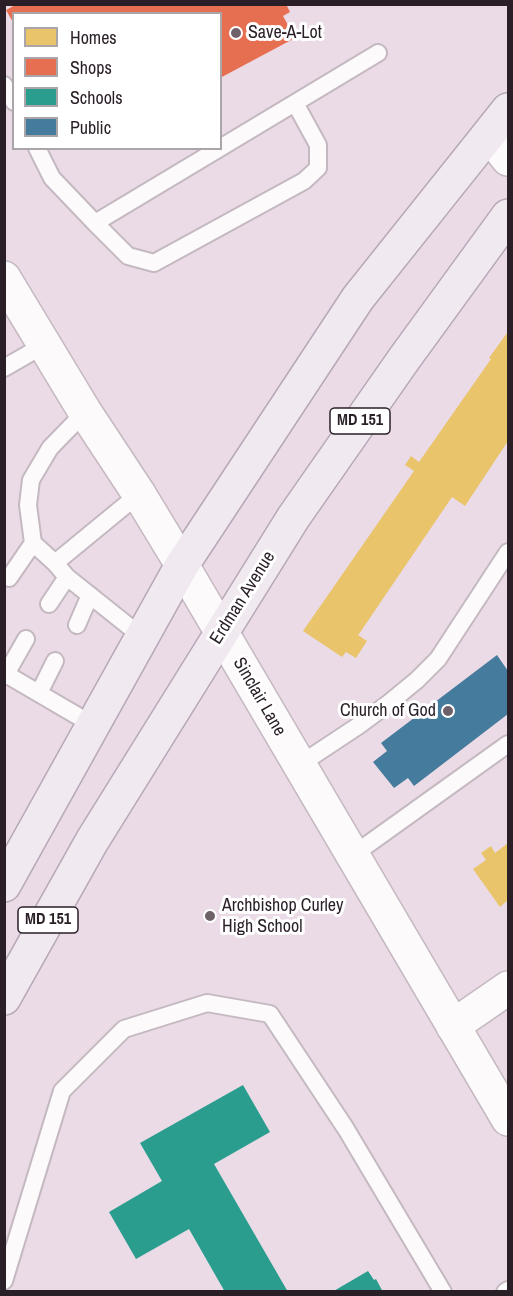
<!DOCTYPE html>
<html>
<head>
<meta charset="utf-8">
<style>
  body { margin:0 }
  #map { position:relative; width:513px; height:1296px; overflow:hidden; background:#ebdbe6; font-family:"Archivo Narrow",sans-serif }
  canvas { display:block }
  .frame { position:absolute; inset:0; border:6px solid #2a1f27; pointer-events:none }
  .legend { position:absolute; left:12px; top:12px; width:210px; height:138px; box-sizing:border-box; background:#fff; border:2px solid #aaa5a9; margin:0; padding:8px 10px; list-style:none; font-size:18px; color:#2a1f27 }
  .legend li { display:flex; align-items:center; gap:12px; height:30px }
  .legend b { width:30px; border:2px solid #aaa5a9 }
</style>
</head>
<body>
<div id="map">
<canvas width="513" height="1296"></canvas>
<div class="frame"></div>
<ul class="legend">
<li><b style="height:16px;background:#e9c46a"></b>Homes</li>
<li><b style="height:16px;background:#e76f51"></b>Shops</li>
<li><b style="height:16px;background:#2a9d8f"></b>Schools</li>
<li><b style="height:16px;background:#457b9d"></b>Public</li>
</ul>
</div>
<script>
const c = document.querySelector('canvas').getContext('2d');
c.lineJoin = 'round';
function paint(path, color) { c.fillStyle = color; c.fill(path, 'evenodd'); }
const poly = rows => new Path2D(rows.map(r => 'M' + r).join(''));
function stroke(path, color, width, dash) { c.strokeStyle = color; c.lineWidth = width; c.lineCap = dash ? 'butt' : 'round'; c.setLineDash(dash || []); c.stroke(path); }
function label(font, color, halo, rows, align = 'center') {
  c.font = font + ' "Archivo Narrow",sans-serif'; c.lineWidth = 6; c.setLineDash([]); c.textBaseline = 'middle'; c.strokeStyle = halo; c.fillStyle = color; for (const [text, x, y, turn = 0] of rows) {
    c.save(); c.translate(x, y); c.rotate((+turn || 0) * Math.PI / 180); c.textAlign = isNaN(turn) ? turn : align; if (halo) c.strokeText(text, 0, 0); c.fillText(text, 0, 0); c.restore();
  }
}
paint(poly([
  [507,333,508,334,508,441,465,506,452,497,359,634,358,635,367,641,356,658,346,652,342,657,303,631,414,471,405,465,411,456,419,462,491,359,489,358],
  [508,843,508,900,500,907,473,869,486,860,481,853,491,846,495,853]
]), '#e9c46a');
paint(poly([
  [17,4,286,4,290,12,283,16,295,38,220,78,220,14,14,14,14,24,6,10]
]), '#e76f51');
paint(poly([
  [243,1085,270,1132,214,1164,288,1292,225,1292,189,1229,136,1259,109,1212,162,1181,140,1143],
  [368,1271,374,1280,376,1279,383,1292,332,1292]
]), '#2a9d8f');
paint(poly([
  [497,655,508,671,508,714,414,786,408,778,394,788,373,762,387,751,381,743]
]), '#457b9d');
const service = poly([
  [4,85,14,102],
  [37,148,52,178,95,223,220,148],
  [220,148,378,53],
  [95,223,128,256,154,263,304,181,318,168,318,145,295,103],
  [4,368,44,345],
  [85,412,50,448,31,480,28,505,33,543,55,563,67,577,141,636],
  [55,563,139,494],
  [9,578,33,543],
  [49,604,67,577],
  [77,625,90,595],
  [4,673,93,725],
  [6,674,26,639],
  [39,693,55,661],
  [299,765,358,726,389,703,417,680,438,659,508,552],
  [353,855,508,744],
  [4,1281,62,1091,124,1029,207,1003,270,1014,346,1129,443,1292],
  [505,1292,508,1290]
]);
const minor = poly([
  [489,135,508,159],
  [453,1026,508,988]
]);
const secondary = poly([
  [4,278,85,412,139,494,182,565,508,1119]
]);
const primary = poly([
  [4,885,182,565,358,298,508,110],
  [4,998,92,841,293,518,404,359,508,216]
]);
stroke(service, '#c5b9c1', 20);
stroke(minor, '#c5b9c1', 36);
stroke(secondary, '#c5b9c1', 36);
stroke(primary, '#b7a8b7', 36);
stroke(service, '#fcfafb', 16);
stroke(minor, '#fcfafb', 33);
stroke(secondary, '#fcfafb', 33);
stroke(primary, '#f0e9f0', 33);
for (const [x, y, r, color] of [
  [236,33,6,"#6e616a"],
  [448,711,6,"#6e616a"],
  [210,916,6,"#6e616a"]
]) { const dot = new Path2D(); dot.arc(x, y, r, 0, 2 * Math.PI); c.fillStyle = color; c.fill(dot); stroke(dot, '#fff', 2); }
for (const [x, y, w] of [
  [360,421,60],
  [48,920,60]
]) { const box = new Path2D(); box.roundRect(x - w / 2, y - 13, w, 26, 4.5); c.fillStyle = '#fff'; c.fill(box); stroke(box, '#2a1f27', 1.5); }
label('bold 16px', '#2a1f27', null, [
  ["MD 151",360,421],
  ["MD 151",48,920]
]);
label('18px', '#2a1f27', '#fff', [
  ["Save-A-Lot",248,33],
  ["Church of God",436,711,"right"],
  ["Archbishop Curley",222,906],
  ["High School",222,927]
], 'left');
label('18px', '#2a1f27', '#fff', [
  ["Erdman Avenue",243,598,-58],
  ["Sinclair Lane",259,697,60]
]);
</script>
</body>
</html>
